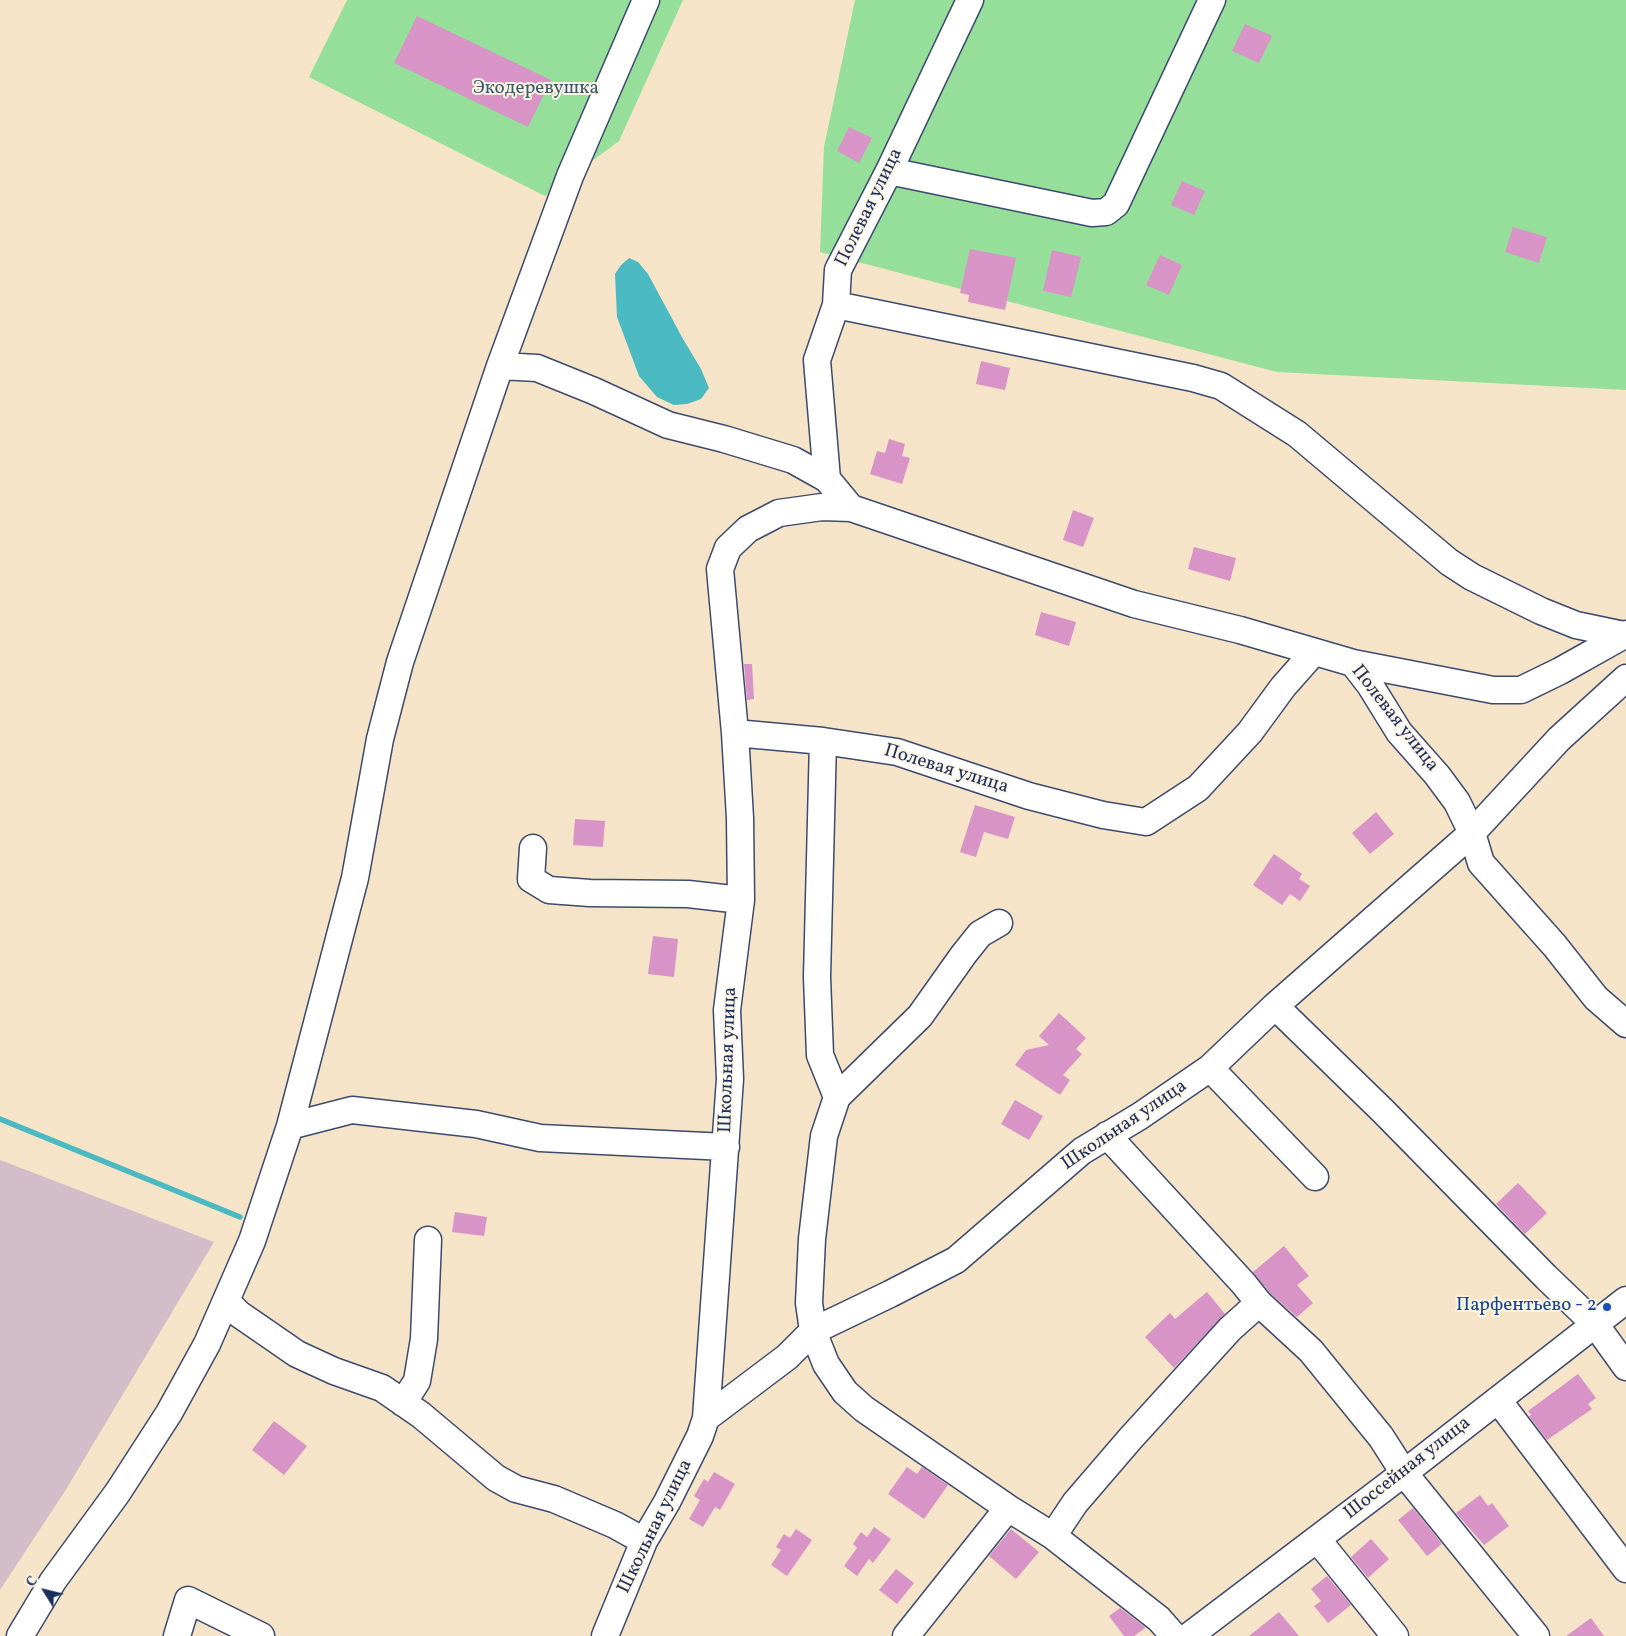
<!DOCTYPE html>
<html>
<head>
<meta charset="utf-8">
<style>
  body { margin:0 }
  #map { position:relative; width:1626px; height:1636px; overflow:hidden; background:#f5e4c8; font-family:Vollkorn,serif }
  canvas { display:block }
  .north { position:absolute; left:20px; top:1566px; width:50px; height:50px; -webkit-text-stroke:4px #fcf5e5; paint-order:stroke; rotate:306deg; font-size:14px; font-weight:700; line-height:20px; text-align:center; color:#1b2f5e }
  .north::after { content:''; display:block; margin:auto; width:18px; height:22px; background:#1b2f5e; clip-path:polygon(50% 0,100% 100%,50% 72%,0 100%) }
</style>
</head>
<body>
<div id="map">
<canvas width="1626" height="1636"></canvas>
<div class="north">С</div>
</div>
<script>
const c = document.querySelector('canvas').getContext('2d');
c.lineJoin = 'round';
function paint(path, color) { c.fillStyle = color; c.fill(path, 'evenodd'); }
const poly = rows => new Path2D(rows.map(r => 'M' + r).join(''));
function stroke(path, color, width, dash) { c.strokeStyle = color; c.lineWidth = width; c.lineCap = dash ? 'butt' : 'round'; c.setLineDash(dash || []); c.stroke(path); }
function label(font, color, halo, rows, align = 'center') {
  c.font = font + ' Vollkorn,serif'; c.lineWidth = 4; c.setLineDash([]); c.textBaseline = 'middle'; c.strokeStyle = halo; c.fillStyle = color; for (const [text, x, y, turn = 0] of rows) {
    c.save(); c.translate(x, y); c.rotate((+turn || 0) * Math.PI / 180); c.textAlign = isNaN(turn) ? turn : align; if (halo) c.strokeText(text, 0, 0); c.fillText(text, 0, 0); c.restore();
  }
}
paint(poly([
  [0,1160,214,1242,65,1491,0,1590]
]), '#d2bdc8');
paint(poly([
  [347,0,683,0,619,141,545,196,309,77],
  [855,0,1626,0,1626,390,1277,372,820,252,824,147]
]), '#95df9a');
paint(poly([
  [629,258,638,262,648,274,683,339,701,369,709,388,701,399,687,404,674,405,657,397,639,376,617,317,615,274,621,265]
]), '#4ab9c1');
stroke(poly([
  [0,1119,240,1217]
]), '#4ab9c1', 5.5);
paint(poly([
  [417,16,551,80,528,127,394,63],
  [1245,24,1272,36,1259,63,1232,51],
  [849,127,872,138,859,163,837,151],
  [1182,181,1205,191,1194,215,1171,205],
  [1513,227,1547,237,1539,263,1505,252],
  [970,249,1016,258,1005,310,968,302,969,295,960,293],
  [1052,250,1081,257,1071,297,1043,291],
  [1160,255,1182,265,1169,295,1146,285],
  [981,361,1010,368,1005,390,976,384],
  [889,439,905,444,902,456,910,458,902,484,870,474,877,451,885,453],
  [1073,510,1094,518,1083,547,1063,540],
  [1194,547,1236,558,1230,581,1188,569],
  [1041,612,1076,622,1069,646,1035,635],
  [744,664,752,664,754,699,747,700],
  [975,805,1015,817,1008,839,984,832,976,857,960,852],
  [1376,812,1394,834,1370,854,1352,833],
  [575,819,605,821,603,847,573,845],
  [1274,854,1302,874,1299,879,1310,886,1300,901,1290,894,1282,905,1253,885],
  [653,936,678,939,674,977,648,974],
  [1059,1013,1086,1038,1076,1049,1082,1054,1063,1075,1070,1080,1060,1095,1015,1065,1026,1050,1049,1045,1039,1036],
  [1015,1100,1043,1116,1029,1140,1001,1124],
  [1518,1183,1547,1213,1525,1234,1496,1204],
  [455,1212,487,1217,484,1236,452,1232],
  [1284,1246,1309,1276,1297,1285,1313,1303,1297,1317,1270,1293,1253,1272],
  [1207,1292,1225,1314,1174,1368,1145,1337,1170,1313,1175,1319],
  [1578,1374,1596,1398,1588,1404,1592,1409,1547,1440,1529,1416,1531,1415,1528,1411],
  [274,1421,307,1446,284,1475,252,1450],
  [907,1467,917,1474,922,1467,948,1485,924,1519,888,1494],
  [714,1472,735,1484,720,1510,715,1507,703,1527,689,1519,700,1500,694,1496,704,1479,708,1482],
  [1480,1495,1488,1506,1492,1503,1509,1526,1484,1545,1456,1513],
  [1413,1508,1442,1544,1427,1556,1398,1520],
  [874,1527,891,1539,873,1563,869,1559,857,1576,844,1566,857,1548,853,1544,861,1532,867,1537],
  [796,1529,812,1540,787,1576,771,1565,781,1550,776,1547,784,1534,790,1538],
  [1011,1529,1039,1552,1016,1579,989,1556],
  [1371,1539,1389,1559,1368,1578,1351,1557],
  [896,1569,914,1583,897,1604,879,1590],
  [1327,1576,1351,1605,1328,1623,1314,1606,1321,1601,1311,1589],
  [1120,1608,1145,1627,1145,1628,1134,1636,1124,1636,1109,1616],
  [1279,1612,1299,1636,1249,1636],
  [1591,1618,1604,1636,1566,1636]
]), '#d893c7');
const minor = poly([
  [889,171,1092,213,1106,212,1116,204,1212,0],
  [836,305,1193,378,1221,386,1297,434,1449,562,1472,577,1541,611,1576,625,1624,635],
  [500,366,537,368,594,391,668,425,724,439,793,460,827,479],
  [851,508,827,479,817,360,836,305,838,270,889,171,970,0],
  [1353,663,1493,690,1521,690,1560,671,1626,634],
  [735,733,823,741,897,752,1029,796,1103,815,1146,822,1198,788,1250,732,1283,687,1314,652],
  [823,741,817,977,820,1055,837,1097,824,1136,812,1239,809,1303,813,1331,826,1364,845,1392,864,1409,1008,1508,1053,1536,1159,1619,1174,1636],
  [533,848,531,879,549,890,590,893,688,894,741,900],
  [1275,1006,1383,1111,1546,1277,1595,1324,1626,1367],
  [1210,1068,1315,1177],
  [837,1097,920,1016,964,954,980,934,999,923],
  [290,1126,352,1110,476,1124,540,1138,726,1147],
  [1107,1135,1244,1284,1259,1303,1311,1351,1381,1437,1404,1473,1536,1636],
  [226,1301,239,1314,297,1354,334,1371,382,1388,421,1415,496,1478,516,1489,554,1499,615,1525,644,1541],
  [1498,1400,1626,1569],
  [403,1403,417,1381,424,1339,428,1240],
  [706,1418,787,1357,813,1331,890,1294,956,1260,1082,1151,1140,1116,1210,1068,1275,1006,1472,833,1559,739,1626,678],
  [1053,1536,1075,1503,1130,1439,1230,1329,1259,1303],
  [1317,1539,1395,1636],
  [20,1636,53,1581,118,1492,169,1413,207,1344,252,1241,290,1126,355,878,380,739,400,662,500,366,570,176,646,0],
  [177,1636,188,1600,261,1636],
  [605,1636,644,1541,667,1502,700,1436,706,1418,730,1079,727,1010,741,900,740,818,735,733,720,569,728,548,748,529,779,513,822,507,851,508,1134,604,1240,630,1353,663,1370,685,1399,732,1437,775,1457,802,1472,833,1481,863,1555,946,1596,998,1626,1024],
  [906,1636,1008,1508],
  [1189,1636,1404,1473,1626,1300]
]);
stroke(minor, '#3c4a6e', 29);
stroke(minor, '#fff', 26);
for (const [x, y, r, color] of [
  [1607,1307,5,"#1a4fb4"]
]) { const dot = new Path2D(); dot.arc(x, y, r, 0, 2 * Math.PI); c.fillStyle = color; c.fill(dot); stroke(dot, '#fcf5e5', 2); }
label('19px', '#3a5b6d', '#fcf5e5', [
  ["Экодеревушка",536,90]
]);
label('19px', '#1b2f5e', '#fcf5e5', [
  ["Полевая улица",870,208,-64],
  ["Полевая улица",1394,719,52],
  ["Полевая улица",946,770,17],
  ["Школьная улица",729,1060,-88],
  ["Школьная улица",1125,1126,-34],
  ["Шоссейная улица",1408,1469,-38],
  ["Школьная улица",656,1527,-64]
]);
label('19px', '#164399', '#fcf5e5', [
  ["Парфентьево - 2",1597,1307]
], 'right');
</script>
</body>
</html>
